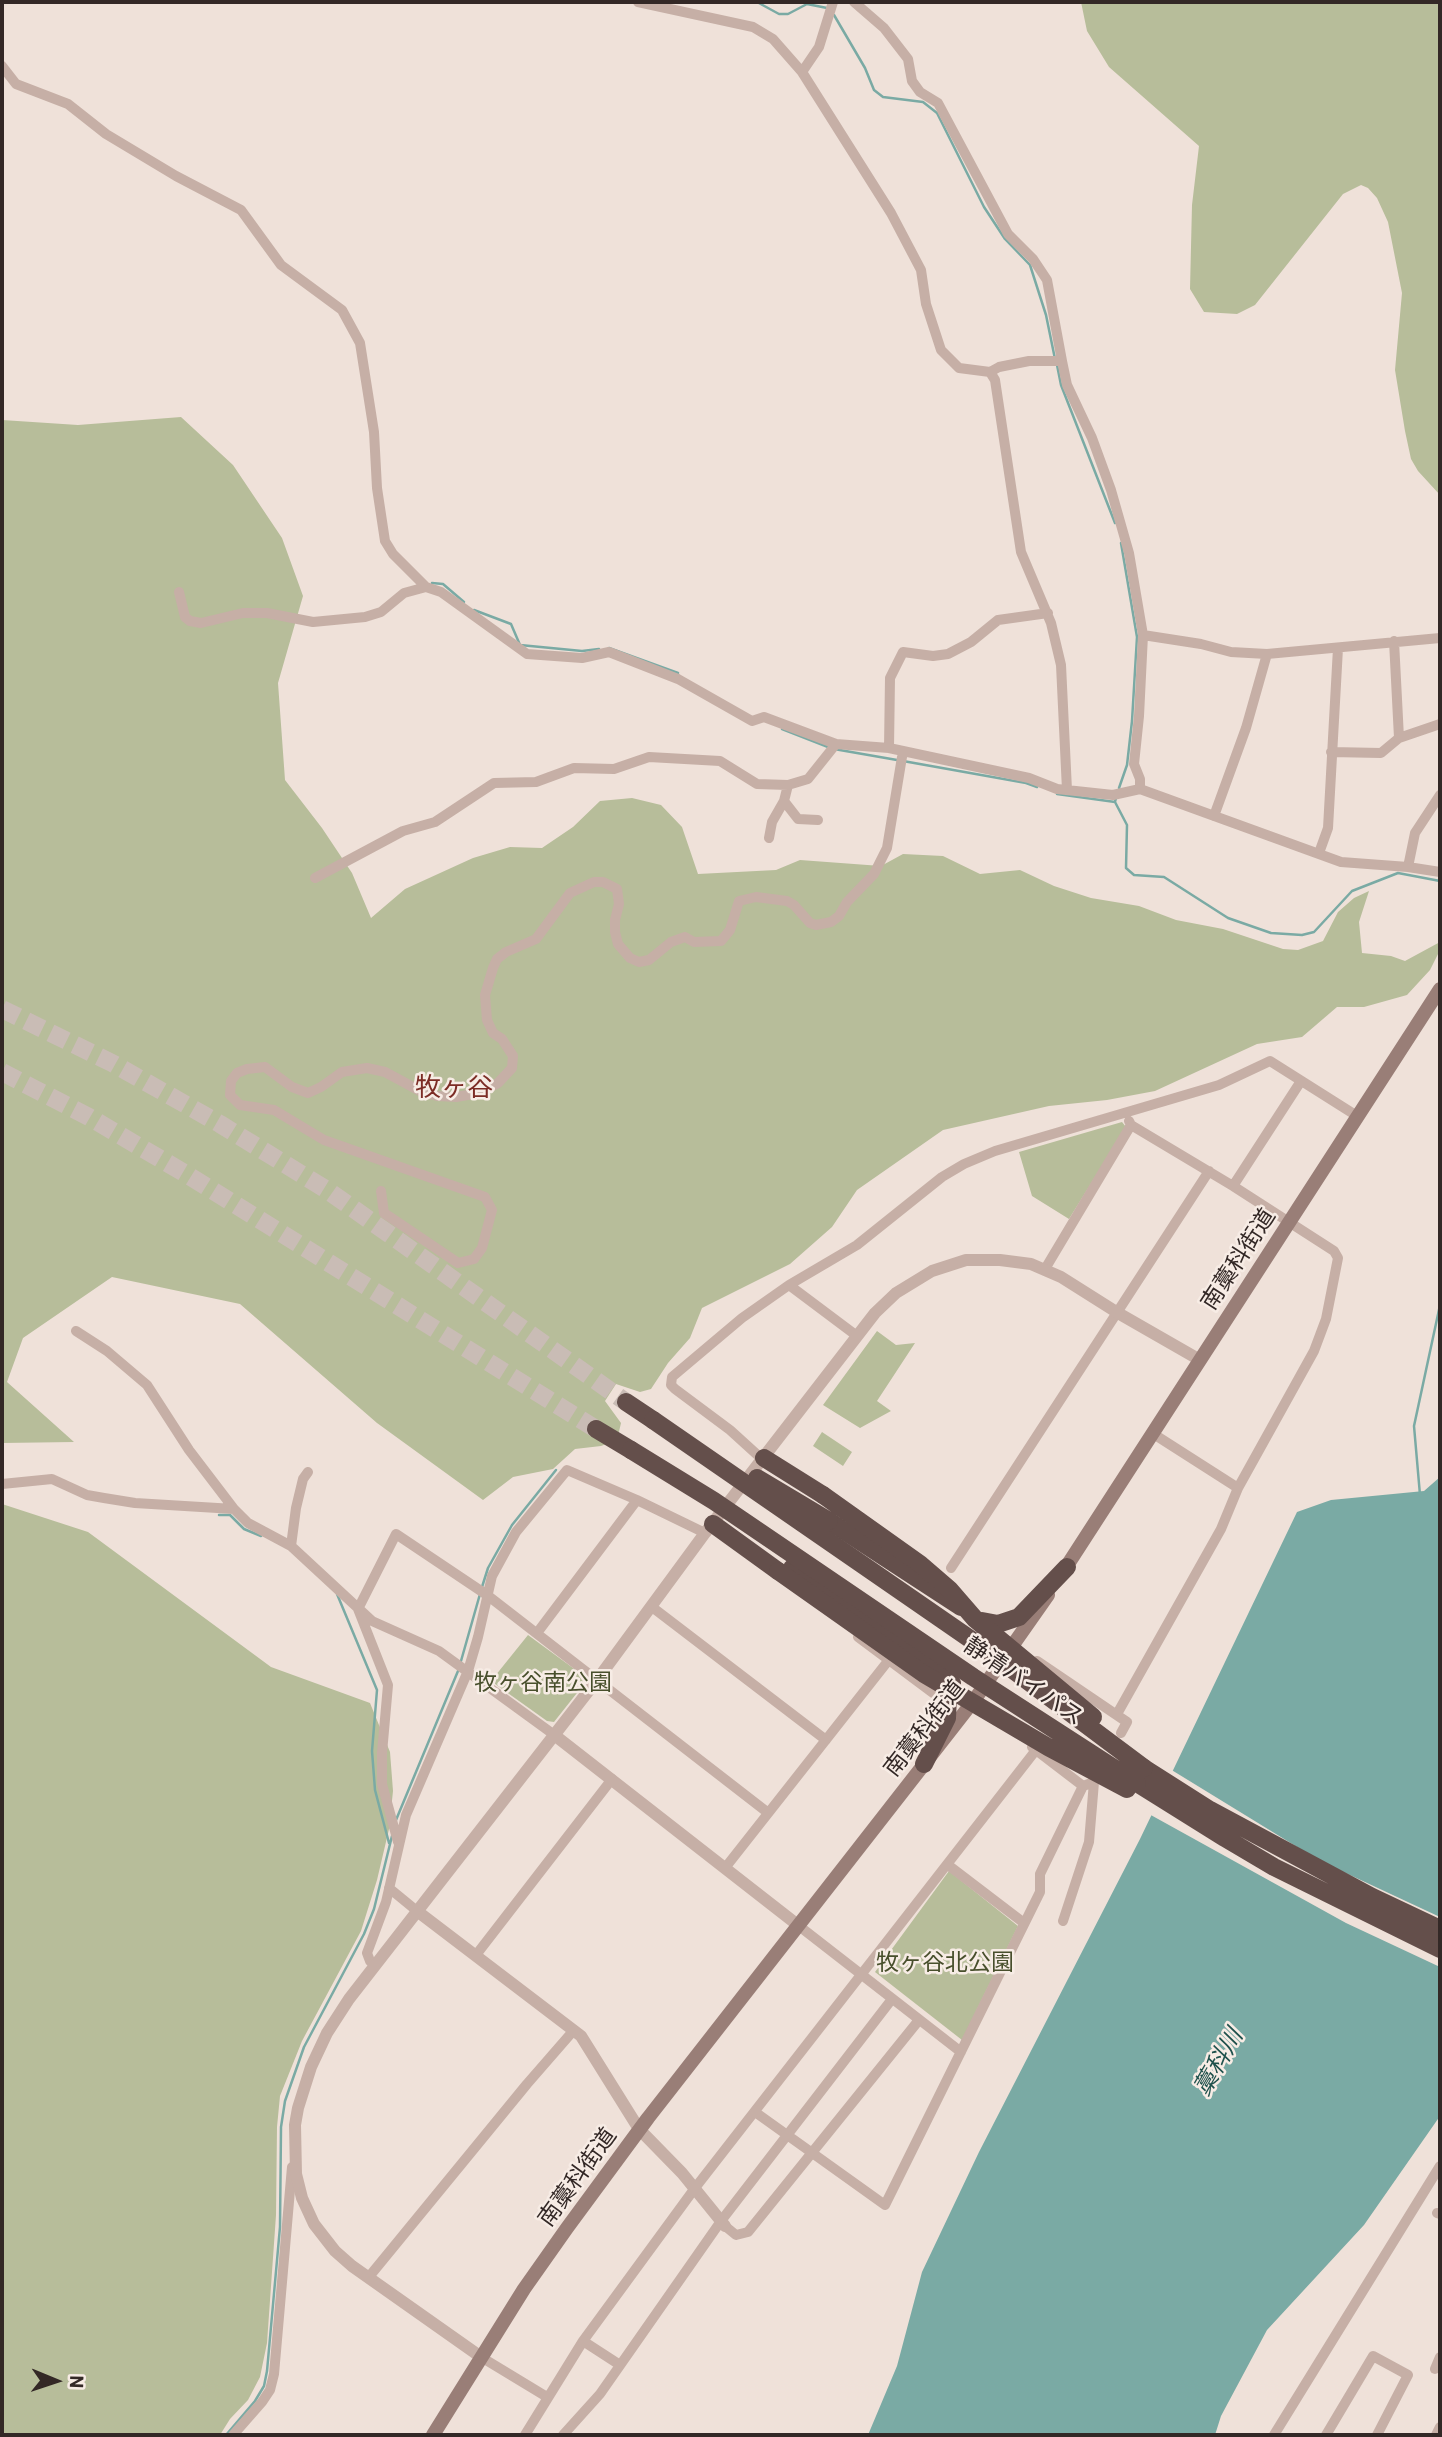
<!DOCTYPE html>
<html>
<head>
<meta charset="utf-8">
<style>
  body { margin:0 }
  #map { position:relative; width:1442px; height:2437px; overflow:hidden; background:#efe1d9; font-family:Barlow,sans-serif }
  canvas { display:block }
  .frame { position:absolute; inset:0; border:4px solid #332826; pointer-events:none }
  .north { position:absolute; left:21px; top:2346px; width:70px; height:70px; -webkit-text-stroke:5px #f7ece5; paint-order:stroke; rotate:92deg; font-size:19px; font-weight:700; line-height:28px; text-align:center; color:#332826 }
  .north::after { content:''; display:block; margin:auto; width:24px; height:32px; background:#332826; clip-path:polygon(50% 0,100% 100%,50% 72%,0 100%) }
</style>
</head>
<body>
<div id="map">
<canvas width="1442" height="2437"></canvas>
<div class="frame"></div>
<div class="north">N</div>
</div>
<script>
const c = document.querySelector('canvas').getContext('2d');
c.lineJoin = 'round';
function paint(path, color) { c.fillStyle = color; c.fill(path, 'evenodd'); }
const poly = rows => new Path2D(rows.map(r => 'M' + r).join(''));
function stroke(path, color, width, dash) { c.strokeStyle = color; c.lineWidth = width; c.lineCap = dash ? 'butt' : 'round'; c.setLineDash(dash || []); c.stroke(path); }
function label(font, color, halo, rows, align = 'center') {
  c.font = font + ' Barlow,"Noto Sans JP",sans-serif'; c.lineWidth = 5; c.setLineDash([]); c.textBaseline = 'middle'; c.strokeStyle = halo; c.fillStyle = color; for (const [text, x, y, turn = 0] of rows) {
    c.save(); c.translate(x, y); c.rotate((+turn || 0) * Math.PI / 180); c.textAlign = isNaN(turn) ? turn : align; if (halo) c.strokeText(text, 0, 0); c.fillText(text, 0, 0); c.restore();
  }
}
paint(poly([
  [1081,2,1440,2,1440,495,1418,471,1411,459,1405,431,1395,370,1402,293,1388,222,1377,198,1368,188,1361,185,1343,194,1255,305,1237,314,1204,312,1190,289,1192,205,1199,146,1109,67,1087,31],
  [181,417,233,465,282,538,303,596,278,683,285,780,322,828,352,873,371,918,405,889,473,858,510,847,542,848,573,827,600,801,632,798,661,805,682,827,698,874,776,870,800,860,881,866,903,854,943,856,980,874,1020,870,1054,886,1091,898,1139,906,1176,920,1223,929,1283,949,1298,950,1323,941,1338,912,1354,898,1369,891,1359,922,1362,953,1391,956,1405,961,1440,942,1440,950,1430,970,1407,995,1364,1007,1337,1007,1302,1037,1257,1044,1155,1091,1107,1100,1049,1106,943,1130,857,1190,832,1227,790,1264,702,1308,690,1338,668,1363,651,1389,640,1392,616,1384,605,1401,621,1423,617,1440,601,1446,575,1449,553,1469,513,1477,483,1500,377,1423,240,1304,112,1277,23,1338,7,1382,74,1442,2,1443,2,420,78,425],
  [1122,1122,1126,1127,1069,1219,1032,1196,1019,1152],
  [877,1331,896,1345,915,1343,877,1401,891,1411,860,1428,823,1405],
  [822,1432,852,1452,843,1466,813,1446],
  [2,1504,88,1532,271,1667,370,1703,390,1752,393,1791,389,1829,377,1880,361,1931,302,2041,280,2096,277,2127,276,2215,267,2343,260,2377,248,2400,230,2419,220,2435,2,2435],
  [528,1635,588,1679,554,1722,547,1721,491,1681],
  [949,1871,1018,1926,962,2040,875,1972]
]), '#b7bd9a');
paint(poly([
  [1440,1477,1440,2116,1364,2225,1267,2330,1221,2416,1215,2435,868,2435,897,2366,922,2272,979,2152,1140,1839,1297,1512,1331,1500,1424,1491]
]), '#7aaaa4');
paint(poly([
  [1170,1769,1320,1861,1440,1917,1440,1967,1346,1923,1149,1814]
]), '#efe1d9');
stroke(poly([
  [757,2,779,14,788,14,807,4,827,8],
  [834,15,865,68,874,90,883,97,923,102,937,113,984,207,1005,239,1030,265,1046,315,1055,359],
  [1057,365,1061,385,1115,523],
  [432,583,443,584,464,602],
  [474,610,511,624,520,645,582,651,599,649],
  [609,648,678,673],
  [782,729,828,747],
  [834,749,897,760],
  [903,761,1026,783,1037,787],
  [1119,788,1127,765,1132,721,1137,637,1121,543],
  [1057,794,1115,802],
  [1116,798,1115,802,1127,825,1126,868,1134,875,1164,877,1228,918,1271,933,1302,935,1314,932,1352,891,1398,873,1440,881],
  [1420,1495,1414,1426,1440,1305],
  [219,1515,230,1515,244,1529,261,1536],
  [482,1587,488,1568,512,1525,556,1470],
  [337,1594,377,1690,372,1751,375,1790,389,1843],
  [461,1661,480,1594],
  [396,1820,458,1671],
  [226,2435,255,2401,264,2386,267,2371,280,2227,281,2127,285,2101,304,2047,364,1934,374,1909,392,1836]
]), '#7aaaa4', 2.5);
stroke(poly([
  [2,1009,112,1063,220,1124,327,1190,626,1402],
  [2,1072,89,1117,186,1174,596,1429]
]), '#c9bcb5', 18, [18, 9]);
stroke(poly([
  [638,2,753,27,773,39,802,72,891,213,921,270,926,304,941,350,959,368,990,372,999,367,1029,361,1062,361,1047,280,1033,259,1008,234,938,103,920,92,912,81,908,59,884,28,854,2],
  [2,66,16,84,68,104,106,134,176,176,241,210,281,265,342,310,360,343,374,432,377,488,385,541,393,554,426,587,441,592,527,654,582,658,609,652,678,679,752,721,764,717,836,744,889,748,1029,778,1057,789,1113,795,1140,789,1341,862,1408,867,1440,872],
  [802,72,819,47,833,2],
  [1062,361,1067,385,1092,438,1111,490,1129,553,1143,635,1139,716,1134,764,1140,779,1140,789],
  [990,372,995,380,1021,552,1051,623,1061,665,1067,790],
  [179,592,185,617,190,621,201,623,243,613,267,613,313,622,365,617,381,612,404,593,426,587],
  [1143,635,1201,644,1231,652,1267,654],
  [1394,641,1399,738],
  [889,748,890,678,903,652,933,656,948,654,971,642,998,620,1048,613],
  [1331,752,1381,753,1399,738,1440,724],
  [784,801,798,819,818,820],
  [1214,816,1246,728,1267,654,1440,638],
  [769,838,772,822,784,801,788,785],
  [1319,853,1328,828,1338,648],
  [1408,867,1415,833,1440,795],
  [315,878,403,831,435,822,494,783,536,782,574,768,614,769,649,757,720,761,757,784,788,785,808,779,836,744],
  [1131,1125,1233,1186,1334,1251,1338,1258,1326,1319,1314,1351,1238,1488],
  [1233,1186,1301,1081],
  [381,1191,384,1213,458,1263,474,1259,482,1248,492,1210,485,1197,324,1140,274,1110,240,1105,230,1095,231,1081,237,1073,247,1069,265,1067,292,1087,308,1093,321,1087,342,1072,367,1068,385,1072,422,1092,437,1096,456,1097,479,1093,498,1083,512,1068,513,1056,502,1039,493,1033,487,1020,485,995,493,968,497,959,506,952,536,939,570,893,594,882,603,882,617,889,619,904,615,920,615,932,618,944,630,958,639,962,649,960,671,942,685,937,694,942,721,941,730,930,739,901,756,897,787,901,794,905,810,923,816,925,831,922,839,916,847,902,874,874,887,848,903,751],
  [1045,1269,1131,1125,1129,1121],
  [789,1285,857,1336],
  [76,1331,107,1351,147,1385,189,1450,234,1509,248,1523,291,1546,372,1621,439,1651,553,1734],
  [763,1460,730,1430,675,1389,671,1385,672,1377,742,1318,789,1285,857,1245,942,1177,964,1164,995,1151,1219,1085,1270,1061,1357,1116],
  [2,1484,52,1479,87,1495,104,1498,135,1503,234,1509],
  [291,1546,296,1508,303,1479,308,1472],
  [951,1568,1209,1171],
  [652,1607,826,1740],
  [537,1633,637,1500],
  [858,1637,933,1693,948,1696],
  [1037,1661,1127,1722,1121,1733],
  [1117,1714,1221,1529,1238,1488,1152,1433],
  [1032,1747,1083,1786],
  [398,1842,382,1784,382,1753,388,1685,358,1609,396,1534,487,1595,767,1812],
  [948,1865,1024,1923],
  [725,1868,888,1661],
  [389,1888,417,1911],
  [799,1926,961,2052],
  [476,1955,612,1779],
  [375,1965,370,1961,367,1953,386,1902,406,1815,468,1671,478,1637,492,1576,516,1532,567,1470,637,1500,705,1533],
  [755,2112,885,2205,1040,1892,1040,1874,1083,1786,1094,1782,1089,1842,1063,1921],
  [1437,2213,1440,2214],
  [725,2226,736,2235,748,2232,919,2020],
  [368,2278,527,2084,574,2030],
  [583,2341,620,2365],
  [481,2357,547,2397],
  [1435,2369,1440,2357],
  [233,2435,262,2402,270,2390,274,2374,292,2167],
  [525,2435,583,2341,695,2188,1036,1750],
  [563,2435,600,2394,721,2221,892,1999],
  [1274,2435,1440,2166],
  [1326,2435,1373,2356,1408,2375,1377,2435],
  [1436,2435,1440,2427]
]), '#c6afa6', 10);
stroke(poly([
  [553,1734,799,1926],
  [417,1911,581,2036,639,2129,682,2173,725,2226],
  [481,2357,352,2266,335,2251,314,2224,302,2198,296,2174,295,2125,298,2108,311,2067,327,2033,349,1999,597,1680,705,1533,875,1313,896,1293,932,1271,966,1260,1000,1260,1031,1264,1061,1277,1118,1313,1200,1360]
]), '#c6afa6', 12);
stroke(poly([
  [1061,1575,1440,989],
  [433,2435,524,2289,567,2228,648,2118,975,1699,1048,1595]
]), '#997e77', 14);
stroke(poly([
  [626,1402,653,1420],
  [596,1429,631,1450],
  [764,1458,823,1495],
  [829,1521,961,1607],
  [713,1524,778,1571],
  [792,1568,952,1683],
  [982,1621,998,1624,1019,1617,1067,1567],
  [924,1764,947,1718,948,1696,940,1676],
  [1144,1768,1210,1810,1372,1897,1440,1929],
  [1137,1783,1225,1838,1274,1867,1440,1949]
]), '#644f4b', 18);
stroke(poly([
  [653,1420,989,1652,1144,1768],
  [631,1450,714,1501,973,1677,1137,1783],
  [757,1478,829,1521],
  [823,1495,920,1564,949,1589,975,1619,1093,1717],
  [778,1571,924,1674,1048,1747,1127,1789]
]), '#644f4b', 18);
label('23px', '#332826', '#f7ece5', [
  ["南藁科街道",1238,1259,-57],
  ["静清バイパス",1024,1681,34],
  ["南藁科街道",924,1728,-52],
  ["南藁科街道",577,2177,-54]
]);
label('23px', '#484f2c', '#f7ece5', [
  ["牧ヶ谷南公園",543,1682],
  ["牧ヶ谷北公園",945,1962]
]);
label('italic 24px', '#1f514c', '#f7ece5', [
  ["藁科川",1218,2062,-60]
]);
label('26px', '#7c2c25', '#f7ece5', [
  ["牧ヶ谷",454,1087]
]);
</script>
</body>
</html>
